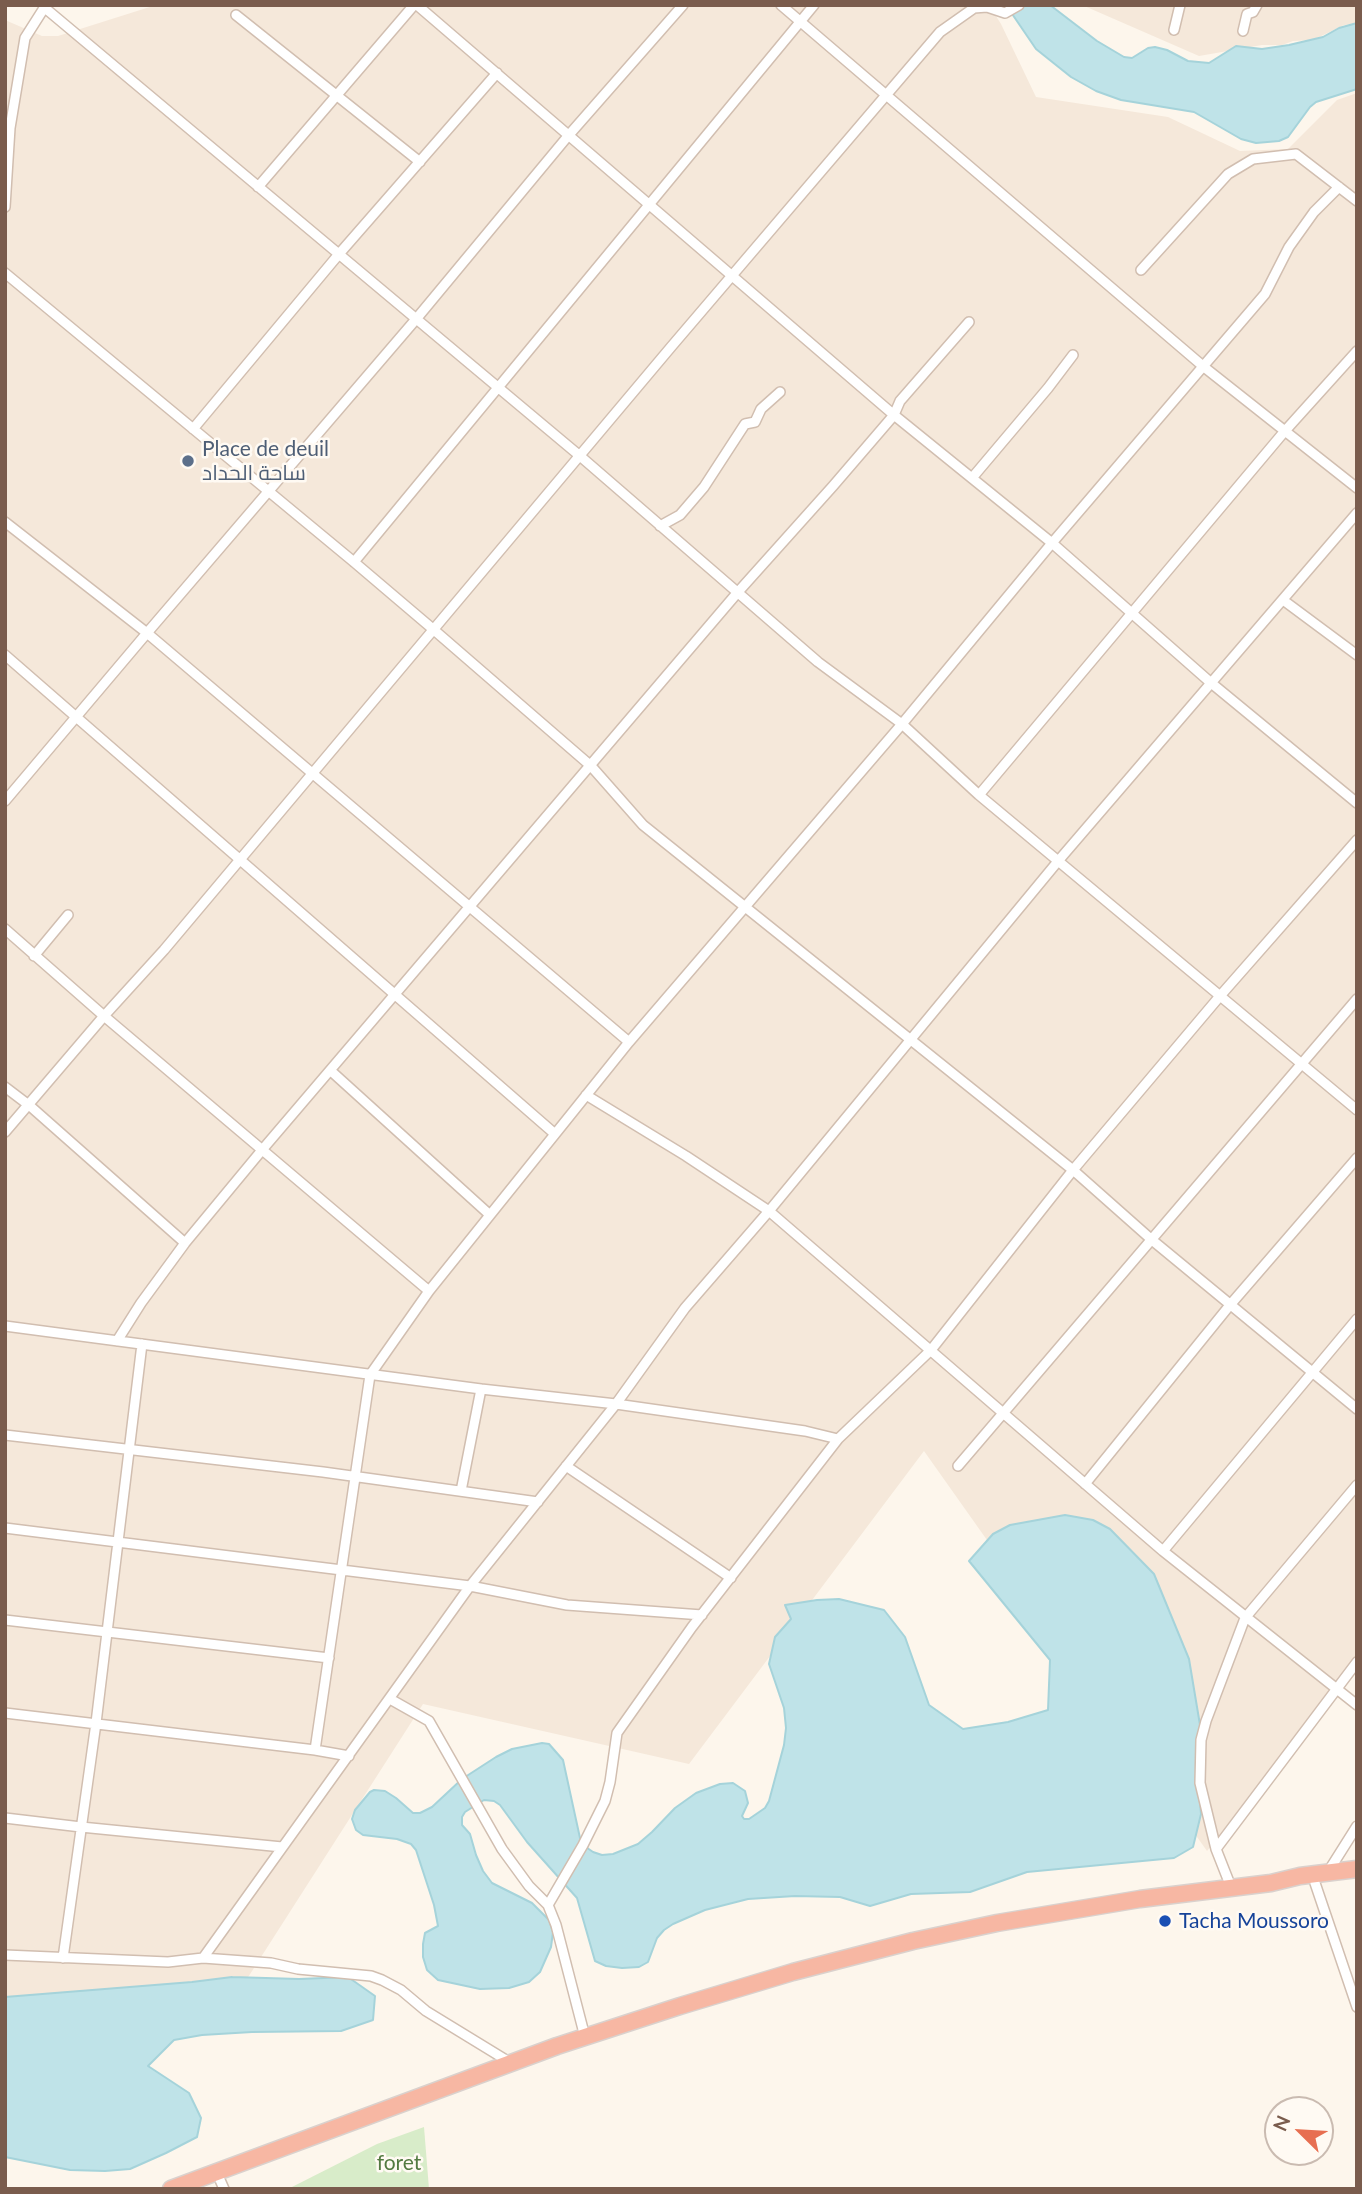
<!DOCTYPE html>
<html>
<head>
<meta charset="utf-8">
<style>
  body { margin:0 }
  #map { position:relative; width:1362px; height:2194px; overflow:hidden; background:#fdf6ec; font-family:Lato,sans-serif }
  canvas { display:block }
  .frame { position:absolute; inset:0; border:7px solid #7a5c4d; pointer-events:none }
  .north { position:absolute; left:1264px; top:2096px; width:70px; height:70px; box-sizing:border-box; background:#fffaf3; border:2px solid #cabbb1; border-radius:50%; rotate:294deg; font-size:19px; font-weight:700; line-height:28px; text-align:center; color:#7a5c4d }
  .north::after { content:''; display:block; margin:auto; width:24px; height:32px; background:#e76f51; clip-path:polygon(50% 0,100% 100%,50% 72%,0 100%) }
</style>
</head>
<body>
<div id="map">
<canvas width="1362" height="2194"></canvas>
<div class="frame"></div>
<div class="north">N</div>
</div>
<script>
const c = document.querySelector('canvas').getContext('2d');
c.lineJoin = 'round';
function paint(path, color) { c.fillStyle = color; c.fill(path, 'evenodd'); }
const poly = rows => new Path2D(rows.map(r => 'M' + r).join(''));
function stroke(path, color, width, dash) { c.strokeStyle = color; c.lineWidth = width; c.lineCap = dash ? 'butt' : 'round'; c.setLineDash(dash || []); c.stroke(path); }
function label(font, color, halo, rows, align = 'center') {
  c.font = font + ' Lato,Cairo,sans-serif'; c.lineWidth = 5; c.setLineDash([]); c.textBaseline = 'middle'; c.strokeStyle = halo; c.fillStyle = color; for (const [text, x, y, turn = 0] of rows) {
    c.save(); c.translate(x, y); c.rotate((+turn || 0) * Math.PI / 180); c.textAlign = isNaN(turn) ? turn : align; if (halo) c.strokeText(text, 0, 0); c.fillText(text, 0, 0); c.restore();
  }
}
paint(poly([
  [156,5,989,5,1001,24,1036,97,1168,117,1240,151,1288,149,1337,100,1357,93,1357,1672,1207,1851,924,1451,689,1764,423,1704,213,2032,5,2015,5,20,42,36,58,36],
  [1082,5,1357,5,1357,24,1344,25,1313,40,1293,41,1282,45,1262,45,1199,56]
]), '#f5e8da');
paint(poly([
  [424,2127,429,2189,288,2189,377,2144]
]), '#d8ecc9');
const water = poly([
  [1006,5,1050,5,1097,41,1124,57,1132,58,1148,48,1155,47,1167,50,1188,61,1209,63,1236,46,1262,49,1289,45,1323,37,1339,28,1357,23,1357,89,1316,102,1310,107,1288,137,1279,141,1256,143,1241,139,1194,112,1121,100,1096,91,1071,77,1036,49,1006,5],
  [1065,1515,1093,1520,1110,1529,1154,1574,1189,1659,1200,1725,1198,1779,1201,1814,1193,1847,1174,1858,1027,1872,970,1892,911,1894,870,1906,840,1897,795,1896,748,1899,705,1910,673,1924,664,1930,657,1938,648,1962,639,1967,622,1968,606,1966,595,1961,577,1898,527,1842,500,1805,494,1801,484,1800,465,1812,462,1817,462,1825,470,1834,476,1855,483,1871,492,1883,532,1903,549,1920,553,1932,551,1947,540,1972,529,1982,509,1988,480,1989,438,1980,427,1970,423,1957,423,1944,425,1933,438,1926,434,1905,416,1850,411,1844,397,1839,363,1835,356,1830,352,1819,355,1810,370,1792,374,1790,385,1791,396,1798,413,1813,420,1813,432,1807,462,1779,496,1757,512,1749,542,1743,549,1744,563,1760,580,1838,583,1845,593,1852,602,1855,613,1854,638,1844,652,1832,675,1808,696,1793,720,1784,733,1783,745,1791,748,1803,742,1816,744,1819,749,1819,765,1808,769,1801,784,1745,786,1728,784,1708,769,1664,775,1637,791,1619,785,1605,817,1600,839,1599,884,1610,905,1637,929,1705,963,1729,1008,1722,1048,1710,1050,1660,969,1561,993,1534,1010,1525,1065,1515],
  [232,1977,299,1979,348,1977,375,1996,373,2020,341,2031,252,2032,202,2035,174,2040,148,2066,189,2093,201,2118,197,2137,166,2153,130,2169,105,2171,70,2170,5,2157,5,1997,192,1982,232,1977]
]);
paint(water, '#bfe3e8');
stroke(water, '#a5d3da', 2);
const street = poly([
  [417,5,894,415,1052,543,1210,682,1357,803],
  [781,5,1204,367,1357,488],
  [45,8,580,456,818,662,902,724,979,795,1357,1110],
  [236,15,420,162],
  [1174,30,1180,5],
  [1243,31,1247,14,1253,12,1257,5],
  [258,187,414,5],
  [5,207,10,128,25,38,46,5],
  [1141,270,1228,174,1253,159,1296,154,1357,201],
  [5,273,354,562,434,630,591,766,643,825,1073,1170,1152,1240,1357,1409],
  [193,429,339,254,497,73],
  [972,478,1048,388,1073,355],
  [5,522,147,633,629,1042],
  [660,526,680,515,704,487,745,424,755,422,761,409,780,392],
  [354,562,814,5],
  [1283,600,1357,655],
  [5,655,555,1134],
  [979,795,1284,432,1357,351],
  [5,801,147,633,417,318,568,136,683,5],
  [5,929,104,1016,429,1291],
  [34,956,68,915],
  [331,1071,490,1215],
  [5,1087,30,1106,185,1243],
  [586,1095,686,1156,769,1211,1163,1551,1357,1705],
  [5,1132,104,1016,164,950,671,347,940,32,974,8,987,7,1005,13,1019,5],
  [5,1326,481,1389,616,1404,805,1431,838,1439,931,1350,1073,1170,1220,996,1357,840],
  [117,1341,141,1303,185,1243,262,1150,738,592,833,486,894,415,900,401,969,322],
  [5,1435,323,1472,538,1502],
  [566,1466,731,1578],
  [958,1466,1357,999],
  [1085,1484,1230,1305,1357,1158],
  [461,1491,481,1389],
  [5,1528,470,1586,567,1605,702,1615],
  [1163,1551,1357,1319],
  [5,1620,329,1658],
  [390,1699,429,1721,502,1849,529,1886,548,1905,556,1925,585,2037],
  [5,1713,315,1750,349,1756],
  [315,1750,370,1375,429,1291,629,1042,902,724,1052,543,1265,294,1289,247,1314,212,1339,187],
  [5,1818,81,1827,282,1847],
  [1216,1849,1200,1783,1201,1740,1206,1721,1245,1618,1357,1485],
  [1328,1872,1357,1826],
  [1315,1883,1357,2007],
  [1231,1887,1216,1849,1357,1662],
  [548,1905,583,1845,605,1801,610,1782,617,1733,692,1627,838,1439],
  [5,1955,168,1962,203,1958,470,1586,616,1404,685,1308,769,1211,1059,860,1357,513],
  [63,1958,96,1723,142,1344],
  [203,1958,271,1963,298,1969,371,1976,382,1980,401,1990,426,2011,511,2063],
  [217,2173,224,2189]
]);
const highway = poly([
  [171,2189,557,2046,680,2006,793,1972,913,1941,997,1923,1140,1899,1271,1883,1300,1876,1357,1869]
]);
stroke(street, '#d1beb0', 12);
stroke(highway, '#dad1cd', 19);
stroke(street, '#fff', 9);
stroke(highway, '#f7b7a3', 16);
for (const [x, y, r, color] of [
  [188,461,7,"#5c6f8a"],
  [1165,1921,7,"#1a4fb4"]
]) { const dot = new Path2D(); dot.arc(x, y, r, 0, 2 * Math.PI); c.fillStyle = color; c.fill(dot); stroke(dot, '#fffaf3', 2.5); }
label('21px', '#4e5e75', '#fffaf3', [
  ["Place de deuil",202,449],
  ["ساحة الحداد",202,473]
], 'left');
label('21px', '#164399', '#fffaf3', [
  ["Tacha Moussoro",1179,1921]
], 'left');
label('21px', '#537a41', '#fffaf3', [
  ["foret",399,2163]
]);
</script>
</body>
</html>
